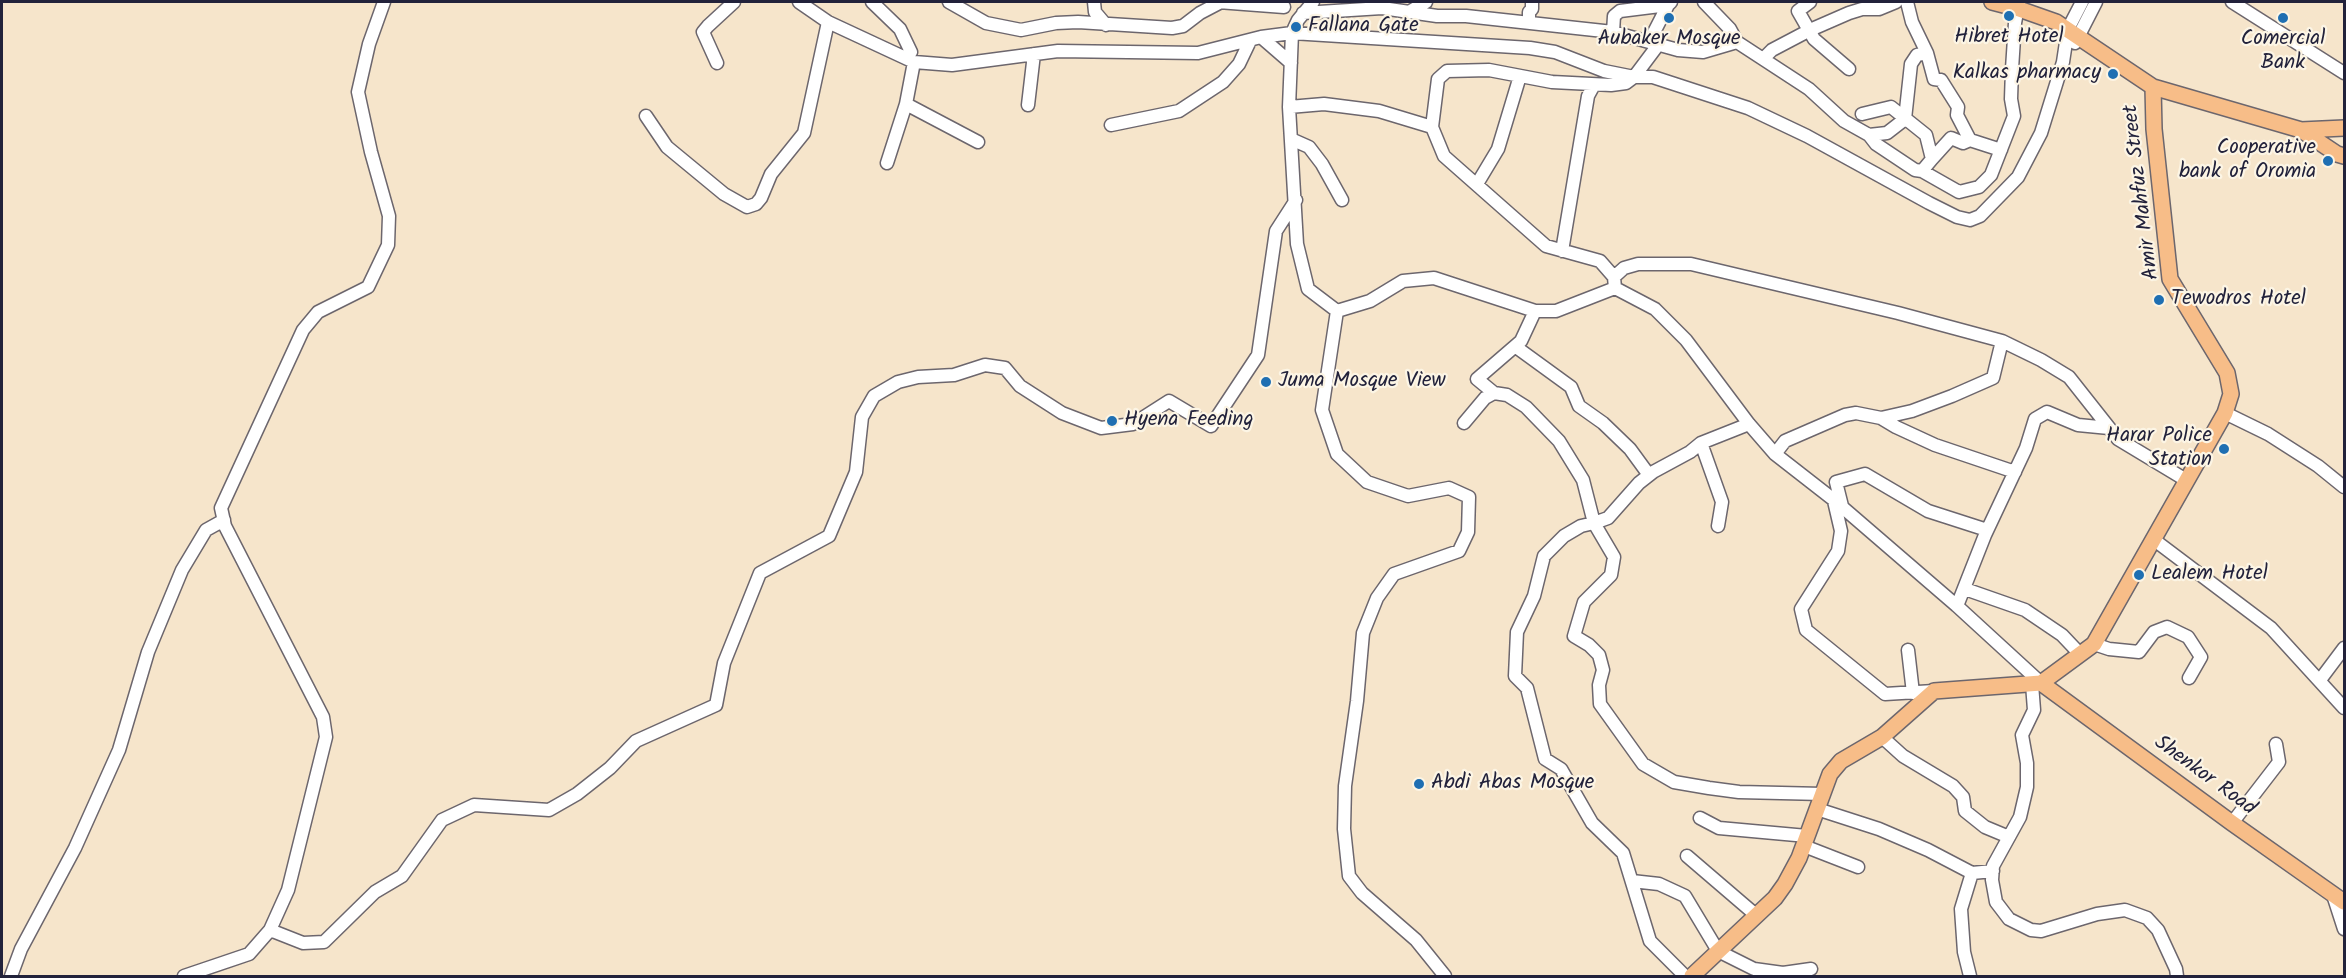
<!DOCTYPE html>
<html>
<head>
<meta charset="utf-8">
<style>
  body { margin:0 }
  #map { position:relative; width:2346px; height:978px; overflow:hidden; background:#f6e5cb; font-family:Kalam,sans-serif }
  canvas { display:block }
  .frame { position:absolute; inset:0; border:3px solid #22223b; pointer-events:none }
</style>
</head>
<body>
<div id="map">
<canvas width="2346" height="978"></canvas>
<div class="frame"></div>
</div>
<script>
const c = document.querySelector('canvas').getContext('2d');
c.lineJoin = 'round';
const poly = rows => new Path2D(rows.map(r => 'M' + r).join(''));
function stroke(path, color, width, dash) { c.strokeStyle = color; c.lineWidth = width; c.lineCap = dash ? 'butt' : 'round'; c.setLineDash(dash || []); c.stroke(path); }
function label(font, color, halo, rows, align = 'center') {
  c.font = font + ' Kalam,sans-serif'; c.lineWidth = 4.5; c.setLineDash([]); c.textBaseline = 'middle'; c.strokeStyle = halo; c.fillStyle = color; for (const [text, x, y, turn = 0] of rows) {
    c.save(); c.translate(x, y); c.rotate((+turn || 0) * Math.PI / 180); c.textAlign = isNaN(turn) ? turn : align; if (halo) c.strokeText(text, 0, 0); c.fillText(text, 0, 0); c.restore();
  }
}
const minor = poly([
  [799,2,828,22,914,62,952,65,1058,51,1198,53,1261,37,1291,63],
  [872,2,900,29,911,52],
  [949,2,986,23,1021,30,1056,23,1078,22,1172,28,1183,26,1200,13,1221,2],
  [1094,2,1095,12,1106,25],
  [1218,2,1284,7],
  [1313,2,1298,20,1292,33,1289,107,1297,244,1308,289,1337,311,1370,301,1403,281,1434,278,1535,311,1556,311,1615,288,1655,309,1686,340,1749,424,1775,454,1834,500,1957,606,2041,683],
  [1704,2,1730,29,1737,42],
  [1810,2,1798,11,1814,39,1849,69],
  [1907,2,1912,22,1927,53,1934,79,1941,80,1958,107,1957,115,1970,140],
  [2232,2,2344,73],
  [1409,12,1426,2],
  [1303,13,1382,8,1437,16,1466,16,1613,32,1678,50,1703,52,1737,42,1809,89,1844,121,1869,135,1876,144,1915,170,1922,171,1959,192,1979,187,1991,175,2014,116,2011,99,2012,69,2015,23,2019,2],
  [1529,23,1529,12,1532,9,1532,2],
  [1613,32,1614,16,1620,11,1668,5,1671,2],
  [1261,37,1292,33,1530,48,1555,52,1604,71,1634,77,1653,77,1748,108,1807,136,1929,203,1957,217,1970,220,1980,216,2018,177,2041,133,2063,62,2068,29,2082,2],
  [1649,42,1668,5],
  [2075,43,2096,2],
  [1764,58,1772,50,1810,30,1849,13,1862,9,1879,9,1896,2],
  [717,63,703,32,708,26,734,2],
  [906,104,978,142],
  [1028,105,1034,54],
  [1289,107,1324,104,1379,111,1432,127],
  [1862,114,1891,107,1926,135,1932,159,1922,171],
  [646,116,667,147,724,194,747,207,756,204,761,198,771,174,804,133,828,22],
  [1111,125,1179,111,1223,82,1239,64,1250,41],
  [1869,135,1887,133,1905,119,1911,64,1917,55,1927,53],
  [1291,139,1309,147,1322,164,1342,200],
  [1932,159,1951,138,1963,143,1970,140,2001,150],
  [887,163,906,104,914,62],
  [1477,184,1498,149,1520,76],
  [1562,251,1588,96,1594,85],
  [1614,277,1600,261,1546,246,1444,156,1432,127,1438,79,1447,71,1489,70,1552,82,1611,85,1626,83,1634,77,1658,45],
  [1615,288,1614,277,1624,268,1638,264,1691,264,1898,313,2002,341,2041,360,2069,377,2118,439,2186,480],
  [1337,311,1322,410,1337,454,1367,482,1408,496,1449,488,1469,497,1468,532,1459,551,1394,574,1377,598,1363,633,1357,701,1345,786,1344,829,1349,876,1362,893,1416,940,1445,976],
  [1516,347,1571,387,1579,406,1603,423,1630,449,1649,475],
  [1494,393,1477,379,1521,341,1535,311],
  [2225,413,2268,434,2318,466,2344,487],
  [1881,418,1896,427,1935,445,2015,472],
  [1464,423,1485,398,1494,393,1507,395,1526,407,1559,441,1583,480,1594,523,1608,518,1639,483,1653,472,1690,452,1701,443,1749,424],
  [1701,443,1722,502,1718,526],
  [1775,454,1785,441,1845,415,1856,413,1881,418,1912,411,1952,396,1993,378,2002,341],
  [1834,501,1841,531,1838,551,1801,609,1806,630,1885,694,1934,691],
  [1843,510,1836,482,1865,474,1928,511,1987,530],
  [2153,539,2271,628,2344,708],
  [1965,589,2025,610,2062,635,2080,654],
  [1957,606,1985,535,2026,448,2035,419,2047,412,2078,425,2109,428],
  [2094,644,2109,649,2139,652,2154,632,2167,627,2188,637,2201,657,2189,678],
  [1908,650,1913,693],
  [2320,680,2344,648],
  [2032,684,2034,710,2022,735,2027,763,2027,787,2020,817,1993,866,1992,880,1996,902,2009,919,2031,930,2041,931,2097,914,2125,910,2147,918,2158,930,2176,969,2177,976],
  [1882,737,1903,756,1953,786,1963,797,1965,811,1985,827,2009,837],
  [1817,809,1879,829,1928,850,1972,873,1993,871],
  [1700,818,1719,828,1807,836],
  [2232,823,2279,762,2276,744],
  [1804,846,1858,867],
  [1687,856,1757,916],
  [1632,881,1659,884,1685,896,1718,951,1754,969,1783,973,1811,969],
  [2333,895,2344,929],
  [270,930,303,943,324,942,375,892,402,876,442,820,474,805,549,810,577,794,610,768,636,741,716,705,724,663,760,573,829,536,856,472,862,417,874,396,898,382,918,377,954,375,985,365,1005,368,1020,386,1062,413,1101,428,1133,424,1169,401,1211,426,1258,355,1276,231,1296,200],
  [11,976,21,949,75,848,119,750,148,652,182,570,206,530,224,520],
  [184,976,249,954,270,930,288,890,326,737,323,717,225,526,221,508,303,330,318,312,368,287,388,245,389,216,371,152,358,92,369,44,384,2],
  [1685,976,1650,941,1623,853,1592,823,1561,769,1545,759,1527,688,1515,676,1517,632,1534,596,1544,556,1564,536,1581,526,1594,523,1614,557,1611,575,1584,602,1574,636,1589,645,1599,655,1603,670,1599,685,1600,704,1643,764,1674,782,1709,788,1739,792,1823,794],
  [1970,976,1964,952,1961,909,1972,873]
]);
const major = poly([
  [1992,2,2019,9,2056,22,2153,87,2301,130,2337,154,2344,156],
  [2301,130,2344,128],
  [2041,683,2232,823,2344,902],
  [1692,976,1775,898,1785,884,1799,858,1830,774,1841,761,1882,737,1934,691,2041,683,2094,644,2225,413,2231,394,2227,373,2170,279,2154,129,2153,87]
]);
stroke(minor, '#6c666d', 15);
stroke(major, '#6c666d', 18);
stroke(minor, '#fff', 12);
stroke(major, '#f7bd88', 15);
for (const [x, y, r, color] of [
  [2009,16,6,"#1f6fb2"],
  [1669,18,6,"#1f6fb2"],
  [2283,18,6,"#1f6fb2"],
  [1296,27,6,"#1f6fb2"],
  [2113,74,6,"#1f6fb2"],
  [2328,161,6,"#1f6fb2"],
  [2159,300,6,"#1f6fb2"],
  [1266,382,6,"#1f6fb2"],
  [1112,421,6,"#1f6fb2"],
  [2224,449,6,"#1f6fb2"],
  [2139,575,6,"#1f6fb2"],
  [1419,784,6,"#1f6fb2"]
]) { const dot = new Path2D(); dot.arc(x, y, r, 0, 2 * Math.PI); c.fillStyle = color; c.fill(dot); stroke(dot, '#fcf5e5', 2); }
label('21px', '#22223b', '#fcf5e5', [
  ["Fallana Gate",1308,27],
  ["Hibret Hotel",2009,38,"center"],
  ["Aubaker Mosque",1669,40,"center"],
  ["Comercial",2283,40,"center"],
  ["Bank",2283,64,"center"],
  ["Kalkas pharmacy",2101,74,"right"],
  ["Cooperative",2316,149,"right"],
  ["bank of Oromia",2316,173,"right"],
  ["Tewodros Hotel",2171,300],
  ["Juma Mosque View",1278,382],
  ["Hyena Feeding",1124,421],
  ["Harar Police",2212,437,"right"],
  ["Station",2212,461,"right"],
  ["Lealem Hotel",2151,575],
  ["Abdi Abas Mosque",1431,784]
], 'left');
label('21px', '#22223b', '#fcf5e5', [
  ["Amir Mahfuz Street",2143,192,-97],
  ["Shenkor Road",2204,777,36]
]);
</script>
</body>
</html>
